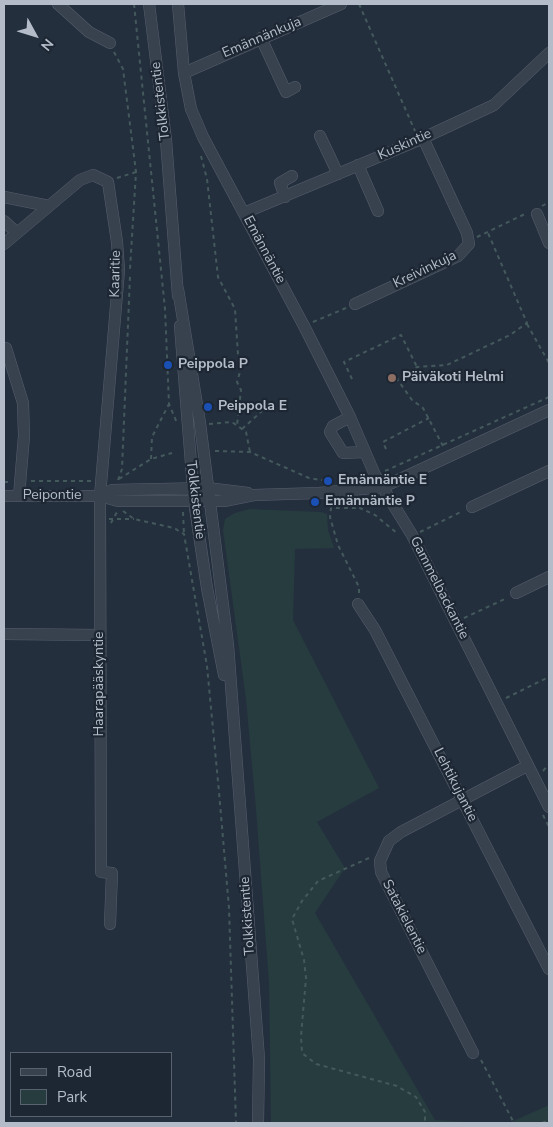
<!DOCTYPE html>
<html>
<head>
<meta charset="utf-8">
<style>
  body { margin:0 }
  #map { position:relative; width:553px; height:1127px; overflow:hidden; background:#242f3e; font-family:"Nunito Sans",sans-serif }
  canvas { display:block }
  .frame { position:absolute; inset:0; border:5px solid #b4bcc9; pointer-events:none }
  .legend { position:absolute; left:10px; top:1052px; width:162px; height:65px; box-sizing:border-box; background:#1d2633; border:1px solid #59626f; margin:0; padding:6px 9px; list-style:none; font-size:15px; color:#b4bcc9 }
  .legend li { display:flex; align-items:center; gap:10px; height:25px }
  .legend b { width:25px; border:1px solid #59626f }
  .north { position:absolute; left:10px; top:10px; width:50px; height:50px; -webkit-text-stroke:4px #1d2633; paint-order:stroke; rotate:129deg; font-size:14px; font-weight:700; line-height:20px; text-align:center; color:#b4bcc9 }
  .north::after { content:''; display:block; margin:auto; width:18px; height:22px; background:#b4bcc9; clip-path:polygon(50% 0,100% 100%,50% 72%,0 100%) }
</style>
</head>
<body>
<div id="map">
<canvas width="553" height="1127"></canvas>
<div class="frame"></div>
<ul class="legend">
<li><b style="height:6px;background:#38414e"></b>Road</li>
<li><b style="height:14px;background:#263c3f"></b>Park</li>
</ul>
<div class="north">N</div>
</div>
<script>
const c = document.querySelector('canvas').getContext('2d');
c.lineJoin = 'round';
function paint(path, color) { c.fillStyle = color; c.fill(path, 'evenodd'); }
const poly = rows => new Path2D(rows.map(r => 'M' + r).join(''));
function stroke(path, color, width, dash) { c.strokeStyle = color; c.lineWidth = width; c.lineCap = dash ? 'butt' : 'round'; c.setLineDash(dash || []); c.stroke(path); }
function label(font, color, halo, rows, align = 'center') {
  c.font = font + ' "Nunito Sans",sans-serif'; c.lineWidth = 4.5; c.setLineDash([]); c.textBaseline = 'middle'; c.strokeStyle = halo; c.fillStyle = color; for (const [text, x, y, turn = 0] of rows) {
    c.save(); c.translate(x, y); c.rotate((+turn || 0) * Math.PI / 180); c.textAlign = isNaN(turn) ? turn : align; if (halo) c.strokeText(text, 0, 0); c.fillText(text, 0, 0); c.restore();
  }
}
paint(poly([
  [250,509,321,512,327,514,328,530,334,548,295,549,293,620,379,788,317,822,345,868,315,913,435,1120,485,1123,271,1123,269,983,256,809,246,699,223,530,225,519,235,513],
  [549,1105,549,1123,509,1123]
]), '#263c3f');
const minor = poly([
  [58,4,89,32,110,43],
  [149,4,166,140,178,296],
  [178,4,184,73,191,109,203,137,304,326,350,417,375,475,412,535,549,807],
  [261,38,286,92,295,87],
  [184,73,341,4],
  [320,136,338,174],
  [358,165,378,211],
  [4,197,49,206],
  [285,197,280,183,292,176],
  [244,213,419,140,494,105,549,53],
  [537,214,549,243],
  [4,221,17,233],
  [4,244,80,180,93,175,108,182,117,242,119,270,100,496,101,872,112,873,110,924],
  [178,289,200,423,228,645,259,1059,258,1123],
  [355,304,458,256,469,244,467,233,423,138],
  [180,326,194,501,207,588,224,675],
  [6,348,23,403,24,436,19,496],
  [350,417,333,426,330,432,343,453,364,452],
  [4,496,100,496,112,490,207,488,248,493],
  [100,496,118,501,224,501,254,495,319,493,383,487,549,410],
  [472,507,549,471],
  [516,593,549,577],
  [358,604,375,630,549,969],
  [4,634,100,635],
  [473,1053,381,872,380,861,389,841,401,832,527,766]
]);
stroke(minor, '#565f6c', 12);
stroke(poly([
  [134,4,165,309,169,404,177,423],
  [359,4,415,131],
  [114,52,123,69,136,172,130,269],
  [201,156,207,179,218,277,235,309,238,355,242,365,237,382,241,390,237,425],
  [117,178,136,172],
  [542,206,549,202],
  [477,237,527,213],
  [313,322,346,308],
  [527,324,549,363],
  [352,379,344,362,401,335,417,367],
  [209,424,232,422,246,432,250,452],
  [242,429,262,411],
  [443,446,423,408,412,400,397,379,417,367,447,365,510,335,527,323,488,233],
  [386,449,383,442,429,418],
  [215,451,250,452,309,478,327,481],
  [151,459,152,437,169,404],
  [385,471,549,397],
  [119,479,151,459,172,453],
  [118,480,122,469,130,276],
  [31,481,92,481],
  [4,482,9,482],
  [360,499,360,508,375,515,398,534],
  [123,511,134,519,174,528,184,534,207,666,219,792,229,908,236,1123],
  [183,512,184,534],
  [109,519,134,519],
  [111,523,118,510],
  [420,532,463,511],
  [359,593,359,587,338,545,330,517,331,508,360,508],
  [464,618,507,598],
  [506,698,549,677],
  [543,771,549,764],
  [543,815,549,827],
  [369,858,318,881,302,901,292,919,304,960,306,978,301,1036,302,1053,316,1064,397,1086,416,1097,425,1112,425,1123],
  [481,1060,514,1123],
  [542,1123,549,1120]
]), '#44595c', 2, [4, 4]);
stroke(minor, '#38414e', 11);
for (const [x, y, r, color] of [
  [168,365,5,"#1a4fb4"],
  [392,378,5,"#8d6e63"],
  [208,407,5,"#1a4fb4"],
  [328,481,5,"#1a4fb4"],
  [315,502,5,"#1a4fb4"]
]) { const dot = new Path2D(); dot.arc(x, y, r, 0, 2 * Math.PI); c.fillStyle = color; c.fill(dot); stroke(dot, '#1d2633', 2); }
label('14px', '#b4bcc9', '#1d2633', [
  ["Emännänkuja",262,38,-23],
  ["Tolkkistentie",161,101,-97],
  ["Kuskintie",405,145,-24],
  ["Emännäntie",264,250,62],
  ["Kreivinkuja",425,270,-26],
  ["Kaaritie",116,274,-89],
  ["Peipontie",52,496],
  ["Tolkkistentie",195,500,83],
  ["Gammelbackantie",439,588,63],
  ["Haarapääskyntie",100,684,-90],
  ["Lehtikujantie",455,785,63],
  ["Tolkkistentie",248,916,-94],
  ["Satakielentie",404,917,63]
]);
label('bold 14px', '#b4bcc9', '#1d2633', [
  ["Peippola P",178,365],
  ["Päiväkoti Helmi",402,378],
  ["Peippola E",218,407],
  ["Emännäntie E",338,481],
  ["Emännäntie P",325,502]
], 'left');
</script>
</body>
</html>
